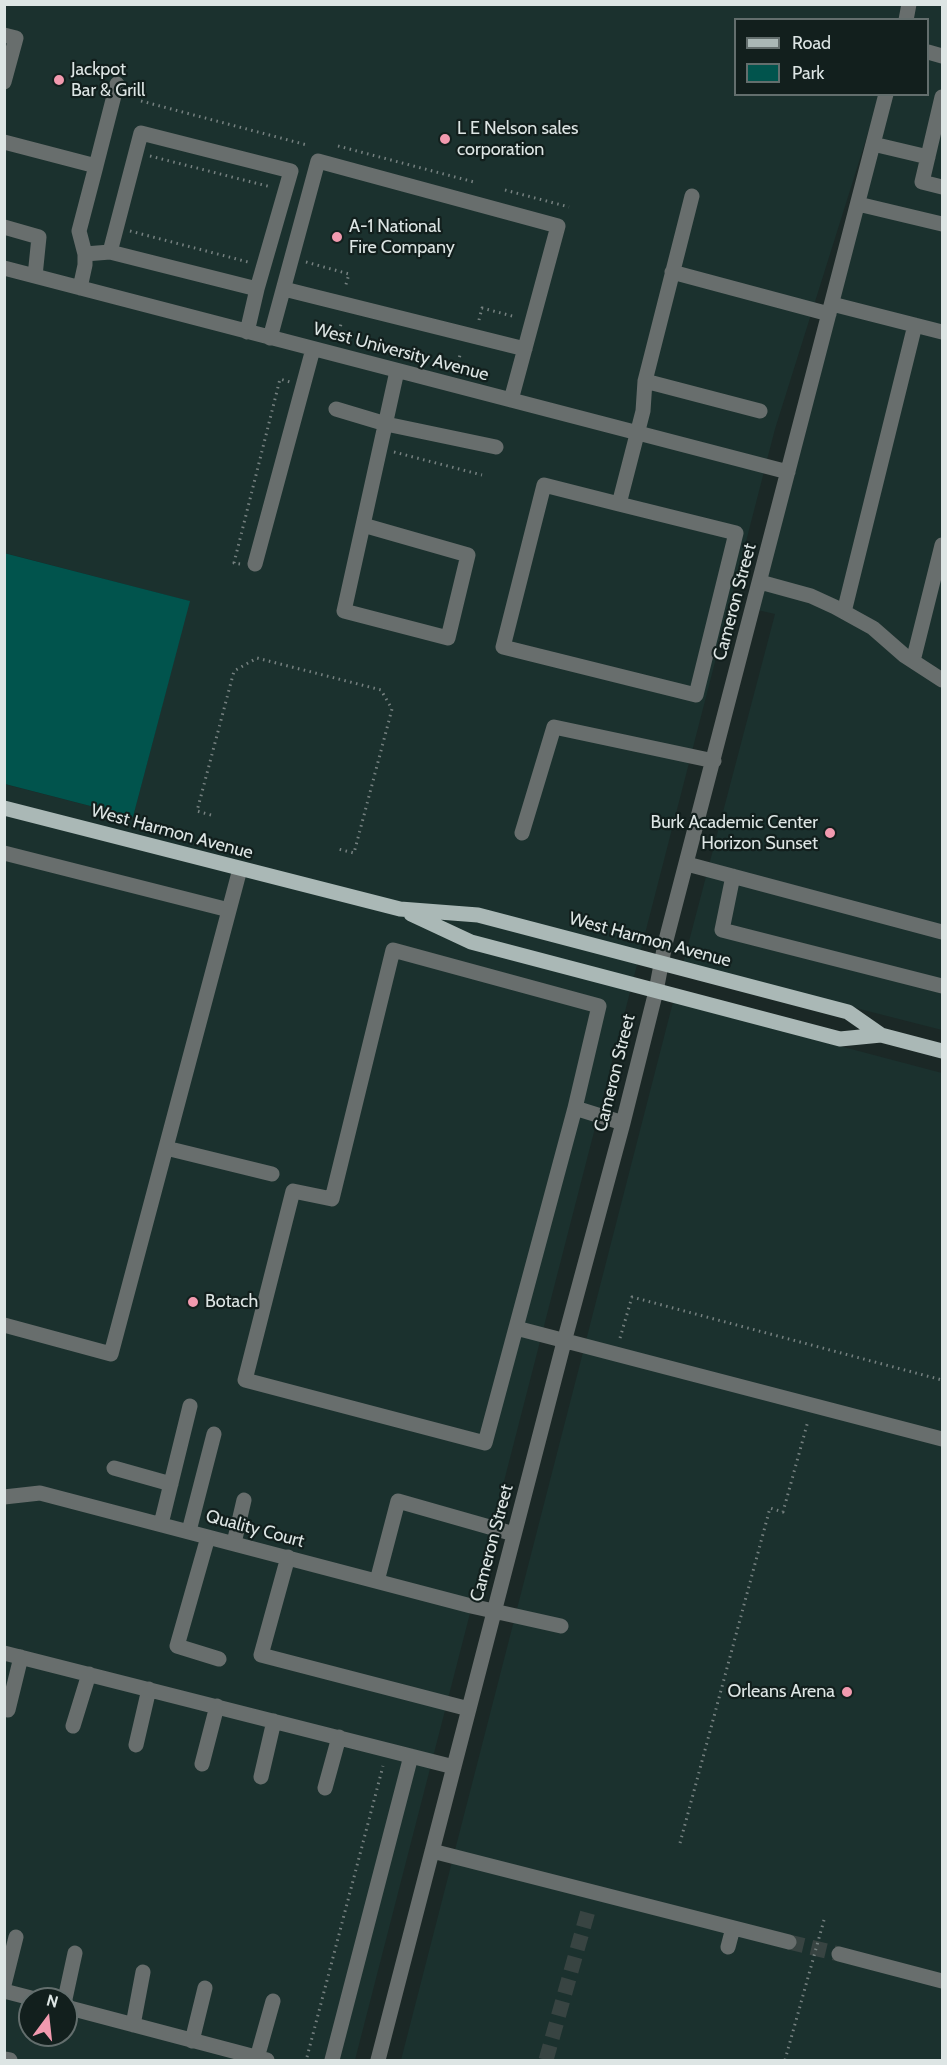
<!DOCTYPE html>
<html>
<head>
<meta charset="utf-8">
<style>
  body { margin:0 }
  #map { position:relative; width:947px; height:2065px; overflow:hidden; background:#1b2826; font-family:Cabin,sans-serif }
  canvas { display:block }
  .frame { position:absolute; inset:0; border:6px solid #dde5e4; pointer-events:none }
  .legend { position:absolute; left:734px; top:18px; width:195px; height:78px; box-sizing:border-box; background:#121f1d; border:2px solid #636e6d; margin:0; padding:8px 10px; list-style:none; font-size:18px; color:#dde5e4 }
  .legend li { display:flex; align-items:center; gap:12px; height:30px }
  .legend b { width:30px; border:2px solid #636e6d }
  .north { position:absolute; left:18px; top:1987px; width:60px; height:60px; box-sizing:border-box; background:#121f1d; border:2px solid #636e6d; border-radius:50%; rotate:15deg; font-size:16px; font-weight:700; line-height:24px; text-align:center; color:#dde5e4 }
  .north::after { content:''; display:block; margin:auto; width:21px; height:27px; background:#f29aaf; clip-path:polygon(50% 0,100% 100%,50% 72%,0 100%) }
</style>
</head>
<body>
<div id="map">
<canvas width="947" height="2065"></canvas>
<div class="frame"></div>
<ul class="legend">
<li><b style="height:8px;background:#aab8b6"></b>Road</li>
<li><b style="height:16px;background:#01544d"></b>Park</li>
</ul>
<div class="north">N</div>
</div>
<script>
const c = document.querySelector('canvas').getContext('2d');
c.lineJoin = 'round';
function paint(path, color) { c.fillStyle = color; c.fill(path, 'evenodd'); }
const poly = rows => new Path2D(rows.map(r => 'M' + r).join(''));
function stroke(path, color, width, dash) { c.strokeStyle = color; c.lineWidth = width; c.lineCap = dash ? 'butt' : 'round'; c.setLineDash(dash || []); c.stroke(path); }
function label(font, color, halo, rows, align = 'center') {
  c.font = font + ' Cabin,sans-serif'; c.lineWidth = 4.5; c.setLineDash([]); c.textBaseline = 'middle'; c.strokeStyle = halo; c.fillStyle = color; for (const [text, x, y, turn = 0] of rows) {
    c.save(); c.translate(x, y); c.rotate((+turn || 0) * Math.PI / 180); c.textAlign = isNaN(turn) ? turn : align; if (halo) c.strokeText(text, 0, 0); c.fillText(text, 0, 0); c.restore();
  }
}
paint(poly([
  [5,5,908,5,903,19,736,20,736,94,880,95,775,429,355,2060,5,2060,4,784,133,817,189,601,5,553],
  [30,1999,66,1999,66,2035,30,2035],
  [909,5,942,5,942,1030,683,964,775,614,753,609,886,95,928,94,928,20,906,19],
  [673,1002,942,1073,942,2060,401,2060]
]), '#1b312e');
paint(poly([
  [4,553,190,601,133,817,5,784]
]), '#01544d');
stroke(poly([
  [789,1942,839,1954],
  [546,2060,588,1911]
]), '#384442', 15, [15, 8]);
stroke(poly([
  [141,101,307,145],
  [338,146,474,182],
  [150,156,271,187],
  [505,190,569,207],
  [130,231,248,262],
  [306,262,349,274,345,288],
  [479,320,482,308,516,317],
  [339,332,341,324],
  [458,363,460,355],
  [394,452,482,475],
  [240,564,234,563,280,379,290,382],
  [211,815,197,811,234,671,257,658,381,690,392,709,354,853,338,849],
  [620,1338,632,1297,942,1380],
  [680,1843,770,1508,783,1512,808,1421],
  [307,2057,383,1766],
  [785,2060,824,1920]
]), '#768180', 3, [1.5, 4.5]);
stroke(poly([
  [906,20,909,4],
  [4,35,16,38,4,82],
  [928,52,942,56],
  [942,97,922,182,942,187],
  [4,142,96,166,117,84],
  [873,144,928,157],
  [858,204,942,224],
  [4,227,39,237,35,276],
  [110,252,141,133,291,171,257,289],
  [85,254,110,252,257,289,247,332],
  [4,268,788,472],
  [672,272,829,314],
  [80,288,85,265,85,254,79,231,96,166],
  [284,289,525,349],
  [832,304,942,332],
  [270,338,318,161,558,226,511,400],
  [645,381,760,411],
  [336,409,386,424,496,447],
  [619,504,544,485,503,647,696,695,736,533,619,504,643,411,645,381,692,196],
  [363,525,344,611,448,638,468,555,363,525,397,371],
  [255,564,313,349],
  [760,582,811,596,835,607,873,628,905,656,942,680],
  [844,612,915,325],
  [913,661,942,545],
  [522,833,554,727,714,761],
  [4,853,229,910],
  [687,864,942,932],
  [733,876,722,930,942,986],
  [575,1108,485,1443,245,1380,293,1191,332,1199,393,950,599,1006,575,1108,623,1123],
  [166,1148,272,1174],
  [4,1325,111,1354,240,869],
  [516,1328,942,1439],
  [114,1468,171,1484],
  [4,1497,40,1493,471,1606,561,1626],
  [161,1524,190,1406],
  [189,1531,214,1434],
  [208,1537,177,1646,219,1659],
  [234,1543,244,1500],
  [288,1557,261,1655,469,1709],
  [377,1581,398,1501,514,1534],
  [4,1653,454,1767],
  [8,1710,21,1657],
  [73,1726,89,1674],
  [136,1745,149,1689],
  [202,1764,217,1706],
  [261,1777,274,1721],
  [325,1788,339,1737],
  [432,1851,789,1942],
  [728,1947,733,1928],
  [839,1954,942,1981],
  [4,1985,16,1937],
  [4,1991,35,1999],
  [65,1999,75,1953],
  [66,2007,267,2060],
  [133,2025,143,1972],
  [192,2041,205,1988],
  [257,2058,273,2001],
  [4,2059,10,2060],
  [332,2060,411,1756],
  [378,2060,564,1342,623,1123,656,991,665,944,886,94]
]), '#686e6d', 15);
stroke(poly([
  [4,808,400,909,478,915,848,1012,881,1035,942,1051],
  [411,914,471,942,840,1039,881,1035]
]), '#aab8b6', 15);
for (const [x, y, r, color] of [
  [59,80,6,"#f29aaf"],
  [445,139,6,"#f29aaf"],
  [337,237,6,"#f29aaf"],
  [830,833,6,"#f29aaf"],
  [193,1302,6,"#f29aaf"],
  [847,1692,6,"#f29aaf"]
]) { const dot = new Path2D(); dot.arc(x, y, r, 0, 2 * Math.PI); c.fillStyle = color; c.fill(dot); stroke(dot, '#121f1d', 2); }
label('18px', '#dde5e4', '#121f1d', [
  ["Jackpot",71,70],
  ["Bar & Grill",71,91],
  ["L E Nelson sales",457,129],
  ["corporation",457,150],
  ["A-1 National",349,227],
  ["Fire Company",349,248],
  ["Burk Academic Center",818,823,"right"],
  ["Horizon Sunset",818,844,"right"],
  ["Botach",205,1302],
  ["Orleans Arena",835,1692,"right"]
], 'left');
label('18px', '#dde5e4', '#121f1d', [
  ["West University Avenue",401,352,15],
  ["Cameron Street",735,602,-75],
  ["West Harmon Avenue",172,832,15],
  ["West Harmon Avenue",650,940,15],
  ["Cameron Street",615,1073,-76],
  ["Quality Court",255,1529,15],
  ["Cameron Street",492,1543,-75]
]);
</script>
</body>
</html>
